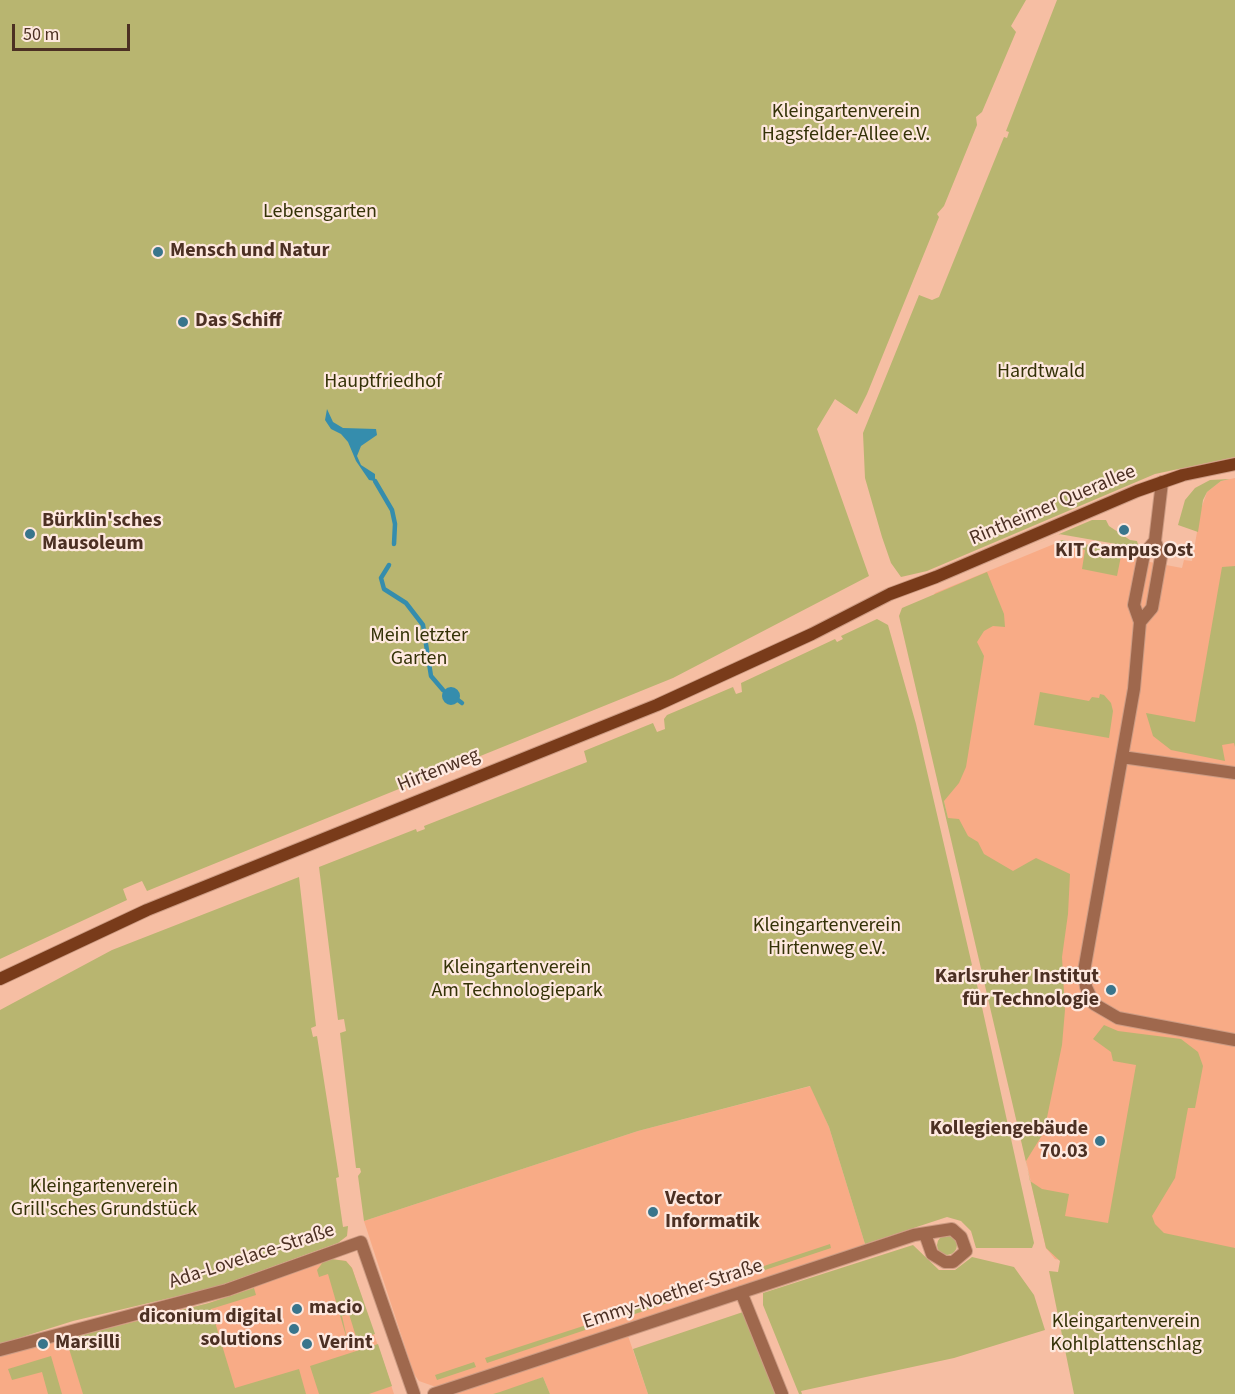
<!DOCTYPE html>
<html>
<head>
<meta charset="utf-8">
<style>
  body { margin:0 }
  #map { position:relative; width:1235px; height:1394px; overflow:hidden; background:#f6bea3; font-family:"Source Sans 3",sans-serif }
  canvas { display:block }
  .scale { position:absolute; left:12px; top:24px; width:118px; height:27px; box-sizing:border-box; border:3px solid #4c3023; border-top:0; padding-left:8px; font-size:18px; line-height:21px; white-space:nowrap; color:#4c3023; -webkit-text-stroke:4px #fee8de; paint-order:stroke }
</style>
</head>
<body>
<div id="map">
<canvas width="1235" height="1394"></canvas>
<div class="scale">50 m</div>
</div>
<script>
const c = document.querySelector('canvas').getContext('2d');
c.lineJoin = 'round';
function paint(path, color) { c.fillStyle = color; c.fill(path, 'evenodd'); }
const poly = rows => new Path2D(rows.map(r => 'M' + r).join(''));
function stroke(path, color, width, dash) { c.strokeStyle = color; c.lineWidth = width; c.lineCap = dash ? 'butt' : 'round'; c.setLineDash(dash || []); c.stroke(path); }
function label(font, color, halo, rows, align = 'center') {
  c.font = font + ' "Source Sans 3",sans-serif'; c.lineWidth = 4.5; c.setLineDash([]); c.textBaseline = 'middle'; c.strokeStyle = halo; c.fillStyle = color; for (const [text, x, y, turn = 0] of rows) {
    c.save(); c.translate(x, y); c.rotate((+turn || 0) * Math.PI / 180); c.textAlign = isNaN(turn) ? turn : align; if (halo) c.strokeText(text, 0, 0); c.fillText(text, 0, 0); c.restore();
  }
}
paint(poly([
  [1235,478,1235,1293,1055,1259,1046,1248,908,643,935,593,1054,544,1182,568,1184,560,1192,561,1201,509,1207,492,1221,481],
  [811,1086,829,1127,865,1244,436,1387,419,1381,414,1374,364,1221,638,1131],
  [331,1259,346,1261,352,1268,394,1394,0,1394,0,1357,79,1333,206,1304],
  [627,1333,648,1394,550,1394,543,1377,501,1394,451,1394]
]), '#f8ab86');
paint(poly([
  [0,0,1026,0,1011,26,1016,32,982,112,976,117,977,125,944,206,937,214,939,217,867,394,857,414,835,399,817,429,869,576,673,678,147,891,142,881,123,889,127,900,0,959],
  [1057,0,1235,0,1235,457,1155,474,927,571,901,577,891,563,882,537,865,478,863,433,919,295,932,300,939,297,1004,137,1007,138,1009,132,1006,131],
  [1230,479,1221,481,1207,492,1203,500,1198,532,1178,525,1185,500,1195,488,1210,480],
  [1092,520,1106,520,1109,526,1130,540,1137,541,1139,548,1059,534,928,590],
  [1062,540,1122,551,1117,576,1082,569,1085,550,1054,544],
  [1235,566,1235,747,1234,743,1222,745,1225,761,1171,750,1153,736,1146,713,1195,722,1222,567],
  [987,572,1004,614,1005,627,993,626,984,631,977,642,984,656,966,767,959,783,944,801,948,818,959,819,968,836,978,842,984,854,1013,871,1036,858,1070,874,1068,914,1062,957,1065,1010,1062,1045,1044,1132,1026,1161,1030,1181,1042,1189,1069,1194,1065,1216,1108,1223,1136,1065,1113,1061,1111,1052,1093,1039,1104,1025,1118,1031,1181,1039,1198,1052,1203,1066,1195,1108,1188,1108,1175,1178,1152,1216,1155,1224,1164,1233,1235,1248,1235,1394,1074,1394,1049,1271,1058,1272,1060,1261,1046,1248,899,616,902,608],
  [877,619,888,625,916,724,972,965,969,967,970,971,974,971,1034,1243,1032,1248,976,1248,971,1231,961,1221,947,1217,865,1244,829,1127,810,1086,638,1131,364,1221,358,1176,361,1172,360,1168,356,1168,340,1033,346,1031,344,1019,338,1020,319,867,416,829,417,832,425,829,424,826,587,762,584,751,653,723,657,732,665,729,664,719,667,715,733,687,736,694,742,692,741,683,835,639,837,642,843,639,841,636],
  [1040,692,1089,701,1092,697,1099,698,1100,694,1104,695,1111,703,1113,711,1109,738,1034,725],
  [299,877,316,1026,311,1028,313,1037,317,1036,339,1177,336,1178,343,1227,348,1226,347,1236,338,1243,216,1287,73,1321,0,1344,0,1010,112,950],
  '937 1245a10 10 0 1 1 20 0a10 10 0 1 1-20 0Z',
  [830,1244,831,1248,759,1272,758,1268],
  [913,1245,939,1270,955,1270,972,1257,1014,1267,1034,1295,1045,1330,954,1358,801,1391,802,1394,799,1394,763,1305,763,1293],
  [331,1259,346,1261,352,1268,375,1334,357,1340,349,1314,342,1316,348,1343,328,1274,319,1277,317,1270,323,1262],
  [254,1288,256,1295,211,1309,235,1388,299,1369,306,1394,83,1394,66,1339,209,1303],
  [696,1289,697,1293,626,1317,624,1312],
  [743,1312,776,1394,648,1394,633,1349],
  [614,1316,615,1320,487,1363,485,1358],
  [378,1344,392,1386,369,1394,319,1394,310,1366],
  [51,1356,62,1394,48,1394,42,1372,12,1380,8,1369],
  [474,1362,476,1367,437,1380,435,1375],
  [543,1377,550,1394,493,1394,500,1392]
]), '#b8b570');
paint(poly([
  [327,409,333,422,343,428,376,429,377,435,361,446,357,456,361,465,375,474,375,481,369,480,356,461,348,442,341,434,331,429,325,420],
  '442 696a9 9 0 1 1 18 0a9 9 0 1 1-18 0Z'
]), '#358dad');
stroke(poly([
  [375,481,392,510,395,524,394,544],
  [389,565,381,578,384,589,406,603,423,625,431,676,443,690],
  [458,700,462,703]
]), '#358dad', 4.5);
const street = poly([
  [1155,541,1144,554,1134,605,1140,622,1134,689,1084,971,1086,987,1094,1004,1118,1018,1235,1040],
  [1140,622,1152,608,1161,557,1155,541,1162,482],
  [1122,757,1235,773],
  [741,1292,782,1394],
  [0,1350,227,1290,361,1242,414,1394],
  [434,1394,914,1235,952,1229,961,1237,966,1251,953,1262,945,1262,932,1254,925,1234]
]);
const secondary = poly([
  [0,979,147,910,657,705,812,634,890,594,936,577,1137,491,1183,475,1235,464]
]);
stroke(street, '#cd9c84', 14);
stroke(secondary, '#cd9c84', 14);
stroke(street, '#9f684d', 12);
stroke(secondary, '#793b1a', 12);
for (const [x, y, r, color] of [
  [158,252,6,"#39758c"],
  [183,322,6,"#39758c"],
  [1124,530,6,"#39758c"],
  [30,534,6,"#39758c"],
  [1111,990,6,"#39758c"],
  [1100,1141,6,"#39758c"],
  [653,1212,6,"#39758c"],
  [297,1309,6,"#39758c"],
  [294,1329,6,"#39758c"],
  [43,1344,6,"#39758c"],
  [307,1344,6,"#39758c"]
]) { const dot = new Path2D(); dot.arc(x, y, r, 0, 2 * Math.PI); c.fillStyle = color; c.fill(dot); stroke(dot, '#fee8de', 2); }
label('20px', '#343207', '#fee8de', [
  ["Kleingartenverein",846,113],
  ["Hagsfelder-Allee e.V.",846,136],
  ["Lebensgarten",320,213],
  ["Hardtwald",1041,373],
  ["Hauptfriedhof",383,383],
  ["Mein letzter",419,637],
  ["Garten",419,660],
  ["Kleingartenverein",827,927],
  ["Hirtenweg e.V.",827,950],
  ["Kleingartenverein",517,969],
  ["Am Technologiepark",517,992],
  ["Kleingartenverein",104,1188],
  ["Grill'sches Grundstück",104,1211],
  ["Kleingartenverein",1126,1323],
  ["Kohlplattenschlag",1126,1346]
]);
label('bold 20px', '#4c3023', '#fee8de', [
  ["Mensch und Natur",170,252],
  ["Das Schiff",195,322],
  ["Bürklin'sches",42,522],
  ["Mausoleum",42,545],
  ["KIT Campus Ost",1124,552,"center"],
  ["Karlsruher Institut",1099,978,"right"],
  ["für Technologie",1099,1001,"right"],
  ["Kollegiengebäude",1088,1130,"right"],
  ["70.03",1088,1153,"right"],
  ["Vector",665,1200],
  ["Informatik",665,1223],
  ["macio",309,1309],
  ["diconium digital",282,1318,"right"],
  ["solutions",282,1341,"right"],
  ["Marsilli",55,1344],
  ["Verint",319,1344]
], 'left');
label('20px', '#4c3023', '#fee8de', [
  ["Rintheimer Querallee",1053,506,-23],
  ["Hirtenweg",439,771,-22],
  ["Ada-Lovelace-Straße",252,1257,-18],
  ["Emmy-Noether-Straße",673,1295,-18]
]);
</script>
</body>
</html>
